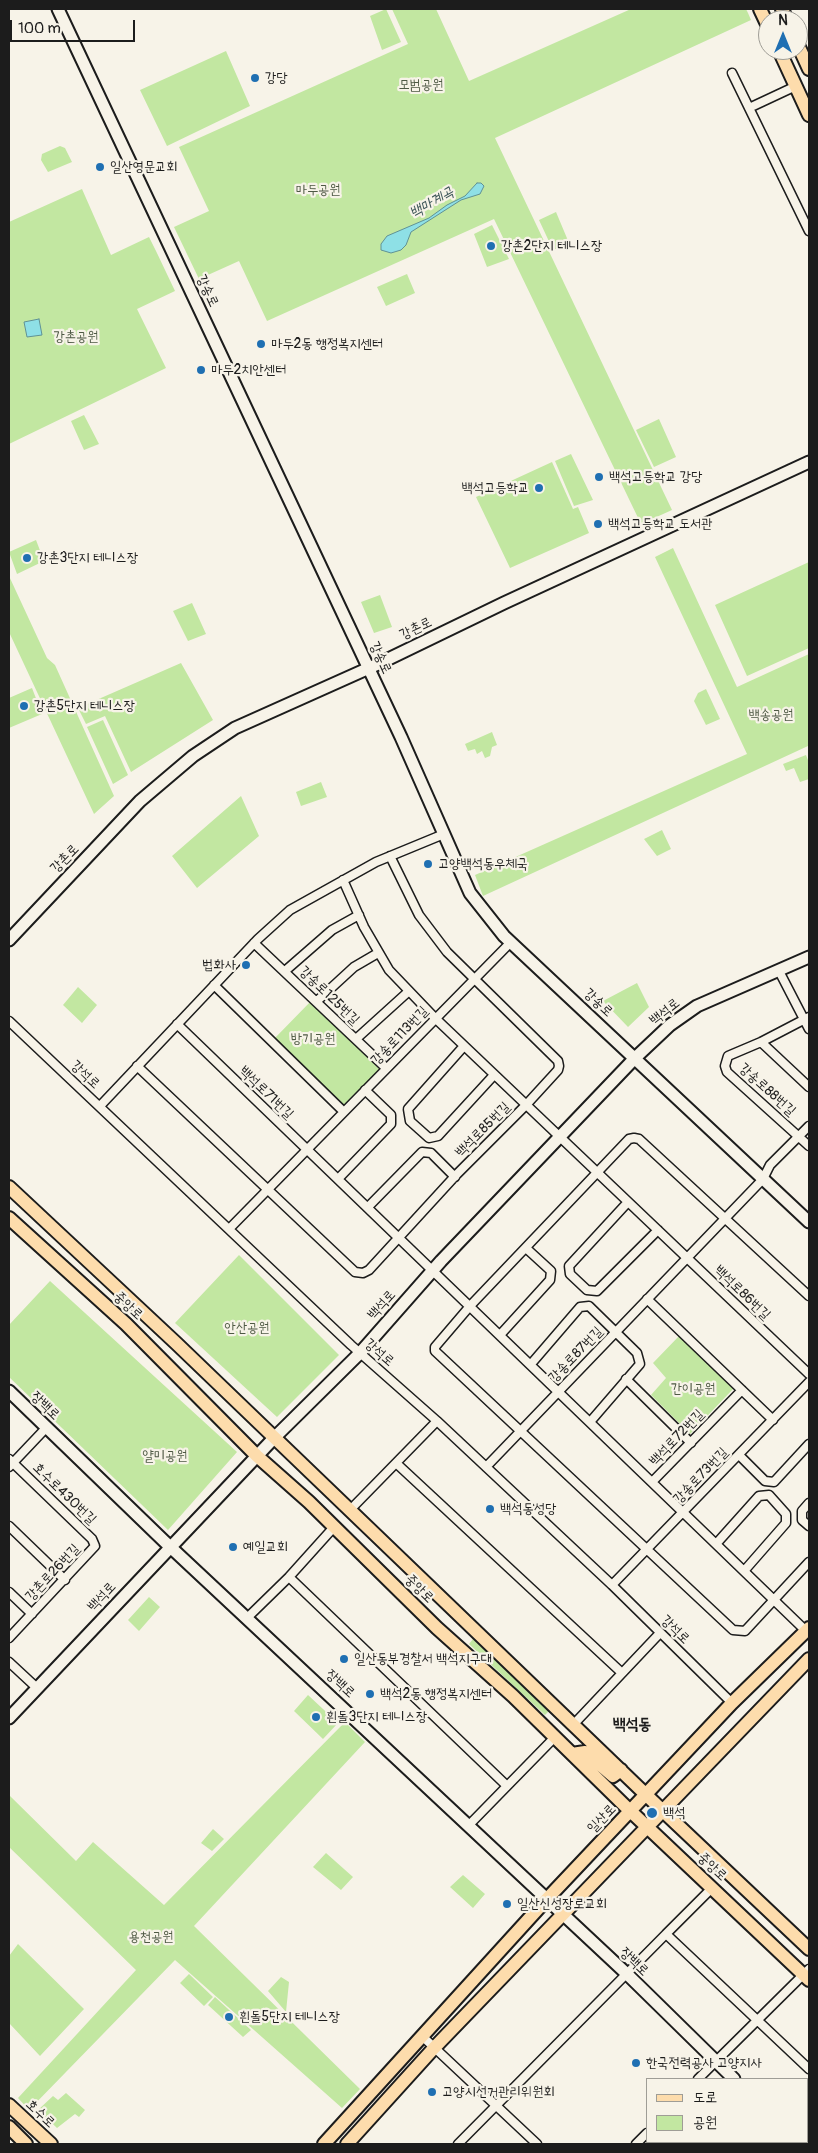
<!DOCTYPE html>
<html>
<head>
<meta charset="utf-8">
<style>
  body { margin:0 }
  #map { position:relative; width:818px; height:2153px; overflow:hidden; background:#f7f3e8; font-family:Pangolin,"Poor Story",sans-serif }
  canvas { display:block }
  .frame { position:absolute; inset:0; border:10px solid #1c1c1c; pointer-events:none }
  .legend { position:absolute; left:646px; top:2078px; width:162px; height:65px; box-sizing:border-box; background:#f7f3e8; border:1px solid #9f9d96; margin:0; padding:6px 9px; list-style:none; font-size:15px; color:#1c1c1c }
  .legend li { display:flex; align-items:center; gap:10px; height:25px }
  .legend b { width:25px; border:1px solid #9f9d96 }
  .north { position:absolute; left:758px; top:10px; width:50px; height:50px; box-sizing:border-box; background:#f7f3e8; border:1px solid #9f9d96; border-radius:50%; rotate:0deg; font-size:14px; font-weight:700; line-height:20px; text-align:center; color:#1c1c1c }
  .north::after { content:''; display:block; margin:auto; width:18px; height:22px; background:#1f6fb2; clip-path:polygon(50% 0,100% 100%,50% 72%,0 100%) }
  .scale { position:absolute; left:10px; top:20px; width:125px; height:22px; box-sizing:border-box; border:2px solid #1c1c1c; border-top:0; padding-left:6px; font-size:15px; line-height:18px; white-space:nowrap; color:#1c1c1c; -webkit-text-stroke:4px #f7f3e8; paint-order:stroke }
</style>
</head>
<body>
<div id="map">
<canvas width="818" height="2153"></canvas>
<div class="frame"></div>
<ul class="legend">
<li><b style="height:6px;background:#fddcac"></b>도로</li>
<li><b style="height:14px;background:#c2e7a1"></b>공원</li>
</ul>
<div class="north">N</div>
<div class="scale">100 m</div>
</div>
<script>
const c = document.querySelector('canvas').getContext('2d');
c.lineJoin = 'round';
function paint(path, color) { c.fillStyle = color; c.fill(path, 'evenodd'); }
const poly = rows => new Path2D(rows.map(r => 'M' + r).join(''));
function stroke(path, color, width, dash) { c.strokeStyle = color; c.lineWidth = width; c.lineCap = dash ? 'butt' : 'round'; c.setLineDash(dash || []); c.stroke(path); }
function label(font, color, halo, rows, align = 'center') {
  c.font = font + ' Pangolin,"Poor Story",sans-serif'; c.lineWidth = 4.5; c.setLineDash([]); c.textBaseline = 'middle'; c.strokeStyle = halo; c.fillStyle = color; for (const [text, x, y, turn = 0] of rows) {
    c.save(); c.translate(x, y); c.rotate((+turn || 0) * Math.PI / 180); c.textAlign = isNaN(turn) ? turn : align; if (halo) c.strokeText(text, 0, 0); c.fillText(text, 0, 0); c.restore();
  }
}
paint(poly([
  [386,9,401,42,382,50,370,16],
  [392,9,436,9,469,81,631,9,746,9,748,13,751,20,495,138,672,510,641,524,494,219,267,321,239,261,199,279,174,227,209,211,179,147,408,44],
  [226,51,250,106,167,146,140,90],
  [60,146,65,148,72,162,48,172,41,160,42,154],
  [82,189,111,255,149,237,156,251,175,291,137,309,166,368,9,444,9,222],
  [556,212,569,243,553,250,539,220],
  [492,225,509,259,487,267,474,234],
  [407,274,415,293,386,306,377,287],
  [84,415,99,444,84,450,71,421],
  [659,419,676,457,654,467,636,430],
  [571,454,593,500,574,506,555,461],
  [552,462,573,509,578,507,589,533,510,568,476,497],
  [36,540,44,561,17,574,9,552],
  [673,548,737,687,809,654,809,749,808,746,754,771,483,896,475,875,747,754,655,557],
  [809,562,809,648,747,676,715,605],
  [9,576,47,658,55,665,114,796,94,814,9,632],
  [380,595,392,627,374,633,361,602],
  [192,603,206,634,188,641,173,611],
  [181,663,213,720,131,772,105,716,86,724,78,708],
  [32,688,42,714,9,728,9,698],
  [706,689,720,719,706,725,694,701,698,693],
  [103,720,128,775,113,784,87,727],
  [492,732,497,745,492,747,490,756,485,758,482,751,477,754,475,749,468,751,465,744],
  [806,755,809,763,809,779,800,782,794,768,786,771,783,764],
  [321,782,327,797,301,806,296,792],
  [241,796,259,836,197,888,172,856],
  [662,830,671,849,657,856,644,839],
  [637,983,649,1007,628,1027,603,1001],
  [78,987,97,1005,82,1023,63,1005],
  [312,1000,380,1070,345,1106,273,1040],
  [239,1255,339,1355,277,1417,175,1323],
  [50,1281,237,1452,168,1530,9,1377,9,1325],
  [680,1335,734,1388,690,1434,651,1395,666,1378,653,1363],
  [149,1597,160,1607,139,1631,128,1620],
  [473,1639,549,1711,545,1715,469,1644],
  [308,1695,338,1723,323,1739,294,1711],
  [345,1722,365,1742,194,1926,360,2089,342,2108,175,1960,29,2110,18,2098,136,1970,9,1847,9,1795,76,1861,93,1842,164,1905],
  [213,1829,224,1839,212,1851,201,1843],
  [326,1853,353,1877,341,1890,313,1867],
  [463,1875,485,1894,473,1908,450,1887],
  [18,1944,84,2009,40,2056,9,2023,9,1956],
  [189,1974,213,1997,204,2006,180,1983],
  [281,1977,289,1982,286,2012,268,1991],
  [215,1997,251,2030,243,2037,208,2005],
  [66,2093,85,2110,79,2117,75,2114,57,2128,38,2110,53,2096,58,2100]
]), '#c2e7a1');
const water = poly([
  [477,183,481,183,484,186,480,194,461,200,411,232,406,245,401,250,391,253,381,250,381,244,387,236,429,218,447,205,465,196,477,183],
  [39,319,42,335,27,337,24,322,39,319]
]);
paint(water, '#8ee0e6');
stroke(water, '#609295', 1);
const street = poly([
  [732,73,809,231],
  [749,108,796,86],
  [343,880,364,927,389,970,435,1018,809,1374],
  [254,943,386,1068],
  [285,971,332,930,359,915],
  [779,971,809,1029],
  [214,985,344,1112],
  [317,1001,354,967,378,953],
  [809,1017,761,1042,728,1056,725,1066,727,1072,809,1146],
  [9,1021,351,1345,437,1421,612,1585,732,1703],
  [177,1024,806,1631],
  [356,1039,409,991],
  [761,1042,809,1087],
  [464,1046,408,1109,410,1121,429,1138,438,1136,494,1075],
  [137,1066,355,1272,363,1273,369,1270,457,1174,526,1105,558,1070,559,1066,558,1061,447,952,419,915,390,856],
  [100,1106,258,939,290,910,376,862,444,834],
  [338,1179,391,1124,391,1115,365,1090],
  [628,1202,569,1266,570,1274,587,1290,597,1291,658,1230],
  [368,1207,422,1152,431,1153,455,1177],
  [230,1228,511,942],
  [809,1296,639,1139,634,1138,629,1139,470,1306,435,1347,435,1351,733,1630,745,1631,809,1562],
  [647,1299,773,1420],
  [500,1335,550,1280,551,1271,527,1249],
  [531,1364,580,1307,589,1306,637,1353,640,1364,590,1422],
  [626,1379,691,1443],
  [739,1455,765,1481,774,1482,809,1444],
  [9,1459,92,1539,95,1546,9,1638],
  [396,1463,622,1673],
  [9,1467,46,1428],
  [486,1467,763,1179,770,1165,809,1126],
  [652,1482,742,1390],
  [809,1503,802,1511,802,1520,809,1526],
  [350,1510,437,1421],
  [9,1526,65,1580],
  [716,1544,759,1496,769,1495,786,1514,786,1523,744,1571],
  [289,1577,506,1785],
  [612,1585,809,1382],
  [9,1592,32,1614],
  [247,1618,289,1577,334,1527],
  [9,1662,37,1688],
  [573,1725,660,1633],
  [468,1826,555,1737],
  [666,1934,712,1888],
  [422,2036,537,2144],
  [698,2079,809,1969],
  [458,2144,666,1934,809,2069],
  [636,2144,647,2133]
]);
const secondary = poly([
  [58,9,401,737,470,893,504,936,809,1222],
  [9,940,140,801,193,756,235,728,378,664,504,603,809,462],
  [9,1391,164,1541,628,1975,734,2079],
  [9,1718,274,1438,360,1353,441,1261,635,1058,670,1025,697,1006,809,957],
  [800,2142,803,2144]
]);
const primary = poly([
  [760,9,768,26],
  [782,9,787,20],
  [798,45,809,69],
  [779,50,809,115],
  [9,1187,177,1344,664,1812,809,1949],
  [9,1218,126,1324,257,1456,309,1502,437,1628,513,1696,624,1805,809,1980],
  [572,1754,585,1752,613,1776,621,1770],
  [9,2105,51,2144],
  [9,2127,26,2144],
  [324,2144,546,1900,732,1703,809,1628],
  [347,2144,434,2048,809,1659]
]);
stroke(street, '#1c1c1c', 11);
stroke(secondary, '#1c1c1c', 15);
stroke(primary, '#1c1c1c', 16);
stroke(street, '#f7f3e8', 8);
stroke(secondary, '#f7f3e8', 11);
stroke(primary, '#fddcac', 12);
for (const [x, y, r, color] of [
  [255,78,5,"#1f6fb2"],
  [100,167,5,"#1f6fb2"],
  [491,246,5,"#1f6fb2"],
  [261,344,5,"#1f6fb2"],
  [201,370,5,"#1f6fb2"],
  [599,477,5,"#1f6fb2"],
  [539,488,5,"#1f6fb2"],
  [598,524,5,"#1f6fb2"],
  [27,558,5,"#1f6fb2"],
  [24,706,5,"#1f6fb2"],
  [428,864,5,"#1f6fb2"],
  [246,965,5,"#1f6fb2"],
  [490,1509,5,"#1f6fb2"],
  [233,1547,5,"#1f6fb2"],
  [344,1659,5,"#1f6fb2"],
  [370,1694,5,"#1f6fb2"],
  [316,1717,5,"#1f6fb2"],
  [652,1813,6,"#1f6fb2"],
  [507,1904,5,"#1f6fb2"],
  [229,2017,5,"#1f6fb2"],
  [636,2063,5,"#1f6fb2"],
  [432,2092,5,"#1f6fb2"]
]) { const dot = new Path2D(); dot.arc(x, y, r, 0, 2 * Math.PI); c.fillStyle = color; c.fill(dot); stroke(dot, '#f7f3e8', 2); }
label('14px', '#1c1c1c', '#f7f3e8', [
  ["강당",265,78],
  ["일산영문교회",110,167],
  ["강촌2단지 테니스장",501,246],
  ["마두2동 행정복지센터",271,344],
  ["마두2치안센터",211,370],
  ["백석고등학교 강당",609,477],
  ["백석고등학교",529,488,"right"],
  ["백석고등학교 도서관",608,524],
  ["강촌3단지 테니스장",37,558],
  ["강촌5단지 테니스장",34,706],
  ["고양백석동우체국",438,864],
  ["법화사",236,965,"right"],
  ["백석동성당",500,1509],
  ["예일교회",243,1547],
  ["일산동부경찰서 백석지구대",354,1659],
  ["백석2동 행정복지센터",380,1694],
  ["흰돌3단지 테니스장",326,1717],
  ["백석",663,1813],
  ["일산신성장로교회",517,1904],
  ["흰돌5단지 테니스장",239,2017],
  ["한국전력공사 고양지사",646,2063],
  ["고양시선거관리위원회",442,2092]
], 'left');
label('14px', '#4e5944', '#f7f3e8', [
  ["모범공원",421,85],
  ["마두공원",318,190],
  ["강촌공원",76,337],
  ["백송공원",771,715],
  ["방기공원",313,1039],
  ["안산공원",247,1328],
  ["간이공원",693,1389],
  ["얄미공원",165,1456],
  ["용천공원",151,1937]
]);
label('14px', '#1c1c1c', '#f7f3e8', [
  ["강송로",207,291,65],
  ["강촌로",416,629,-26],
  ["강송로",380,658,65],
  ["강촌로",65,859,-46],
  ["강송로125번길",329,996,44],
  ["강송로",598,1003,43],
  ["백석로",665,1012,-38],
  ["강송로113번길",400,1036,-46],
  ["강석로",85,1075,43],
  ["강송로88번길",767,1090,42],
  ["백석로71번길",266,1093,44],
  ["백석로85번길",483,1130,-45],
  ["백석로86번길",742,1293,44],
  ["백석로",382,1305,-48],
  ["중앙로",128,1306,43],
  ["강석로",379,1353,41],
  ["강송로87번길",576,1355,-46],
  ["장백로",45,1406,44],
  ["백석로72번길",677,1438,-46],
  ["강송로73번길",701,1476,-46],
  ["호수로430번길",64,1494,44],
  ["강촌로26번길",53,1573,-47],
  ["중앙로",419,1589,44],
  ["백석로",102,1597,-47],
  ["강석로",675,1630,44],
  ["장백로",340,1684,43],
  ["일산로",602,1819,-46],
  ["중앙로",712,1867,43],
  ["장백로",634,1962,44],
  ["호수로",40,2114,43]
]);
label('italic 15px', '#3e5759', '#f7f3e8', [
  ["백마계곡",432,203,-30]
]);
label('bold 16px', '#1c1c1c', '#f7f3e8', [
  ["백석동",632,1725]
]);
</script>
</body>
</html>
